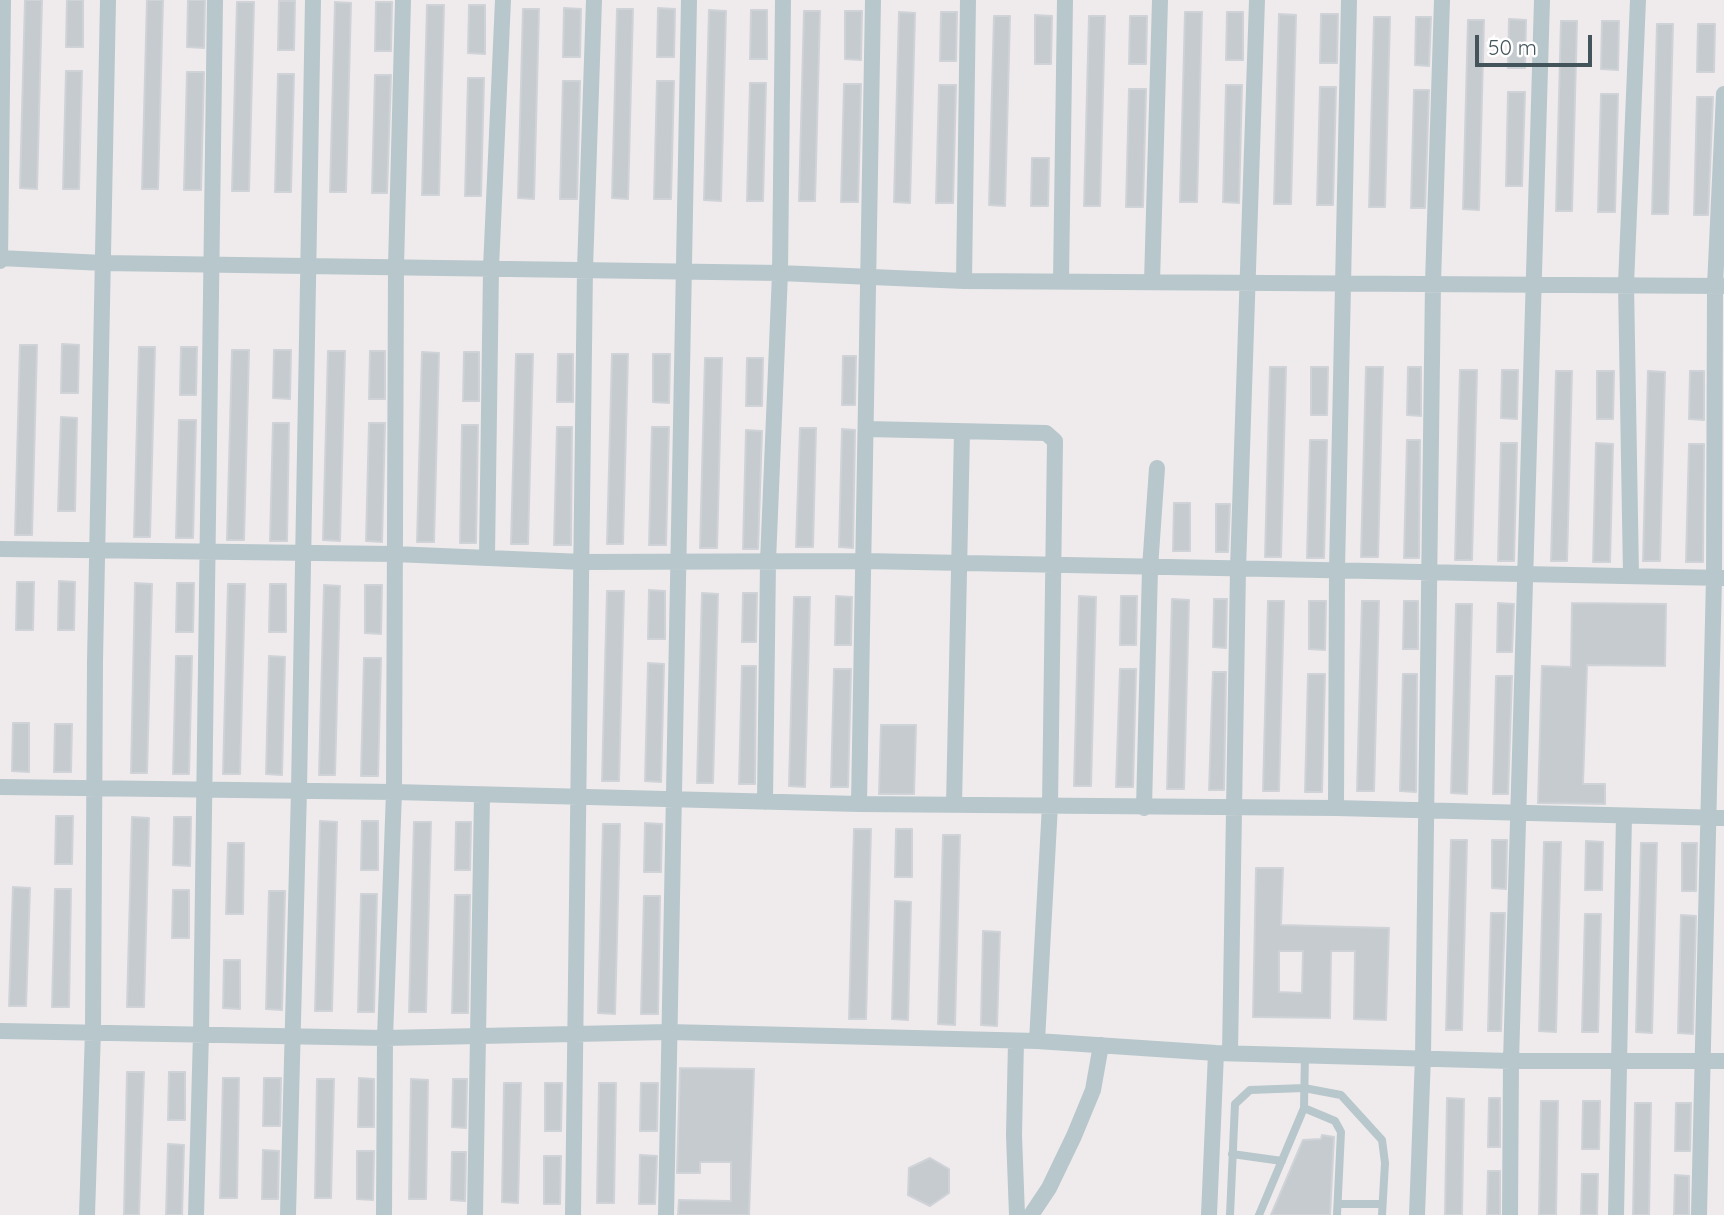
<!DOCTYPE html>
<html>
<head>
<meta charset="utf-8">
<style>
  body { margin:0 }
  #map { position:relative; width:1724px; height:1215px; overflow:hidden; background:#efebec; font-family:Quicksand,sans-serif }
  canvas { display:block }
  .scale { position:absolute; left:1475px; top:35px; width:117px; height:32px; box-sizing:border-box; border:4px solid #43545a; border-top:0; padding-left:9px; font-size:21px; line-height:24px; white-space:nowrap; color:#43545a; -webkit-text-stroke:5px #fff; paint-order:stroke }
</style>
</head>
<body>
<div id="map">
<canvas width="1724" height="1215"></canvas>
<div class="scale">50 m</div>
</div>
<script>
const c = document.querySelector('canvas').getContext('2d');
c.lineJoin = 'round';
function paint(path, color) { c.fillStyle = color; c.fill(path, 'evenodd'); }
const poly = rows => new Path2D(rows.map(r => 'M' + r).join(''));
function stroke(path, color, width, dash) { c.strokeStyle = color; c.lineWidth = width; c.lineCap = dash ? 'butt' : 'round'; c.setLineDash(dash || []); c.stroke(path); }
const building = poly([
  [25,0,42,0,37,189,20,188,25,0],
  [67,0,83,0,83,47,66,47,67,0],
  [147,0,163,0,158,189,142,189,147,0],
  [188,0,205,0,204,48,187,47,188,0],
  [279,1,295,1,294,50,278,50,279,1],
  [237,2,254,2,249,191,232,191,237,2],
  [335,2,351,3,346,192,330,192,335,2],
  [376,2,392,2,391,51,375,51,376,2],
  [427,5,444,5,439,195,422,195,427,5],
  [469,5,485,5,485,54,468,53,469,5],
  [564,8,581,9,580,57,563,57,564,8],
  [658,8,675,9,674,57,657,57,658,8],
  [523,9,539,9,534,199,518,198,523,9],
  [617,9,633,9,628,199,612,198,617,9],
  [709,10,726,11,721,201,704,200,709,10],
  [751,10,767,10,767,59,750,59,751,10],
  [804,11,820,11,815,201,799,201,804,11],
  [845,11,862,11,861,60,845,59,845,11],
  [899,12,915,13,910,203,894,202,899,12],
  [941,12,957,12,956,61,940,61,941,12],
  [1185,12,1202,12,1197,202,1180,202,1185,12],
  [1227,12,1243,12,1243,60,1226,60,1227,12],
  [1279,14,1296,15,1291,204,1274,204,1279,14],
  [1321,14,1338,14,1337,63,1320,63,1321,14],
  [1035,15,1052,16,1051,64,1035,64,1035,15],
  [994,16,1010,16,1005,206,989,205,994,16],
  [1089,16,1105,16,1100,206,1084,206,1089,16],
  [1130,16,1147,16,1146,64,1129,64,1130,16],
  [1374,17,1390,17,1385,207,1369,207,1374,17],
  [1416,17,1431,17,1429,66,1415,65,1416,17],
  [1509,19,1526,20,1525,68,1508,68,1509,19],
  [1468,20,1484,20,1479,210,1463,209,1468,20],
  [1561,21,1577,21,1572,211,1556,211,1561,21],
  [1602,21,1619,21,1618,70,1601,69,1602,21],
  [1657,24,1673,24,1668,214,1652,214,1657,24],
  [1698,24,1715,24,1714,72,1697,72,1698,24],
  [66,71,82,71,79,189,63,189,66,71],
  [187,72,204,72,201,190,184,190,187,72],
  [278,74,294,74,291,192,275,192,278,74],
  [375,75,391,75,387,193,372,193,375,75],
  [468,78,484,78,481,196,465,196,468,78],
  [563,81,580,81,577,199,560,199,563,81],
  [657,81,674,81,671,199,654,199,657,81],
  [750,83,766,83,763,201,747,201,750,83],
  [844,84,861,84,858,202,841,202,844,84],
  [939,85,956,85,953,203,936,203,939,85],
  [1226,85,1242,85,1239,203,1223,202,1226,85],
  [1320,87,1336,87,1333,205,1317,205,1320,87],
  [1129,89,1146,89,1143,207,1126,207,1129,89],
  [1414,90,1429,90,1425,208,1411,208,1414,90],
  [1508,92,1525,92,1522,186,1506,186,1508,92],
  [1601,94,1618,94,1615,212,1598,212,1601,94],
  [1697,97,1713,97,1708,215,1694,215,1697,97],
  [1032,158,1049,158,1048,206,1031,206,1032,158],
  [62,344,79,345,78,393,61,393,62,344],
  [20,345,37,345,32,535,15,535,20,345],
  [139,347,155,347,150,537,134,537,139,347],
  [181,347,197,347,196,395,180,395,181,347],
  [232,350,249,350,244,540,227,540,232,350],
  [274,350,291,350,290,399,273,398,274,350],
  [328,351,345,351,340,541,323,540,328,351],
  [370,351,385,351,385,399,369,399,370,351],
  [422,352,439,353,434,542,417,542,422,352],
  [464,352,479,352,479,401,463,401,464,352],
  [516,354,533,354,528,544,511,544,516,354],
  [558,354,573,354,573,402,557,402,558,354],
  [612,354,628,354,623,544,607,544,612,354],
  [653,354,670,354,669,403,653,402,653,354],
  [843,356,856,356,855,405,842,405,843,356],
  [705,358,722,358,717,548,700,548,705,358],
  [747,358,763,358,762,406,746,406,747,358],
  [1270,367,1286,367,1281,557,1265,557,1270,367],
  [1311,367,1328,367,1327,415,1311,415,1311,367],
  [1366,367,1383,367,1378,557,1361,557,1366,367],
  [1408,367,1421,367,1421,416,1407,415,1408,367],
  [1460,370,1477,370,1472,560,1455,560,1460,370],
  [1502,370,1518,370,1517,419,1501,418,1502,370],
  [1556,371,1572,371,1567,561,1551,561,1556,371],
  [1597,371,1614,371,1613,419,1597,419,1597,371],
  [1648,371,1665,372,1660,561,1643,561,1648,371],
  [1690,371,1704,371,1704,420,1689,419,1690,371],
  [61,417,77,418,75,511,58,511,61,417],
  [179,420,196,420,193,538,176,538,179,420],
  [273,423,289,423,287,541,270,541,273,423],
  [369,423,385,423,382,542,366,541,369,423],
  [462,425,478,425,476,543,460,543,462,425],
  [557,427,572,427,571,545,554,545,557,427],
  [652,427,669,427,666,545,649,545,652,427],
  [800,428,816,428,813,547,796,547,800,428],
  [842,429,855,430,853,548,839,547,842,429],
  [746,430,762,431,758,549,743,549,746,430],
  [1310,440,1327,440,1324,558,1307,558,1310,440],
  [1407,440,1420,440,1419,558,1404,558,1407,440],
  [1501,443,1517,443,1514,561,1498,561,1501,443],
  [1596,443,1613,444,1610,562,1593,562,1596,443],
  [1689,444,1704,444,1703,562,1686,562,1689,444],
  [1174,503,1190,503,1190,551,1173,551,1174,503],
  [1216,504,1230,504,1228,552,1216,552,1216,504],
  [59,581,75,582,74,630,58,630,59,581],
  [17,582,34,582,33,630,16,630,17,582],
  [135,583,152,584,147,773,131,773,135,583],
  [177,583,194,583,193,632,176,632,177,583],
  [228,584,245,584,240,774,223,774,228,584],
  [270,584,286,584,286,632,269,632,270,584],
  [324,585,340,586,335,775,319,775,324,585],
  [365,585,382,585,381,634,365,633,365,585],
  [649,590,665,591,665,639,648,639,649,590],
  [607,591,624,591,619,781,602,781,607,591],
  [702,593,718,594,713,783,697,783,702,593],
  [743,593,757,593,756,642,742,642,743,593],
  [836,596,852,597,851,645,835,645,836,596],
  [1079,596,1096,597,1091,786,1074,786,1079,596],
  [1121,596,1137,596,1136,645,1120,645,1121,596],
  [794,597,810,597,805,787,789,786,794,597],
  [1172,599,1189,600,1184,789,1167,789,1172,599],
  [1214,599,1227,599,1226,648,1213,647,1214,599],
  [1268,601,1284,601,1279,791,1263,791,1268,601],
  [1309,601,1326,601,1325,650,1309,649,1309,601],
  [1362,601,1379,601,1374,791,1357,791,1362,601],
  [1404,601,1418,601,1418,649,1403,649,1404,601],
  [1498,603,1514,604,1512,652,1497,652,1498,603],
  [1572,603,1666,604,1665,666,1587,665,1583,784,1605,784,1605,804,1538,803,1542,666,1571,667,1572,603],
  [1456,604,1472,604,1467,794,1451,793,1456,604],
  [176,656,192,656,189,774,173,774,176,656],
  [269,656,285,657,282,775,266,774,269,656],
  [364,658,381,658,378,776,361,776,364,658],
  [648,663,664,664,661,782,645,781,648,663],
  [742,666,756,666,755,784,739,784,742,666],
  [834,669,851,669,848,787,831,787,834,669],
  [1120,669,1136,669,1133,787,1116,787,1120,669],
  [1213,672,1226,672,1224,790,1209,790,1213,672],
  [1308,674,1325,674,1322,792,1305,792,1308,674],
  [1403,674,1417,674,1416,792,1400,791,1403,674],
  [1496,676,1512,676,1508,794,1493,794,1496,676],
  [13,723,29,723,29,772,12,771,13,723],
  [55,724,72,724,71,772,54,772,55,724],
  [881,725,916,725,914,794,879,794,881,725],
  [56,816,73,816,72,864,55,864,56,816],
  [132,817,149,818,144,1007,127,1007,132,817],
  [174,817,191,817,190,866,173,865,174,817],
  [320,821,337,822,332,1011,315,1011,320,821],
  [362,821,378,821,378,870,361,870,362,821],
  [414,822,431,822,426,1012,409,1012,414,822],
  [456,822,471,822,470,870,455,870,456,822],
  [645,823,662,824,661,872,644,872,645,823],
  [603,824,620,824,615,1014,598,1013,603,824],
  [854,829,871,829,866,1019,849,1019,854,829],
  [896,829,912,829,912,877,895,877,896,829],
  [943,835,960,835,955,1025,938,1024,943,835],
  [1451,840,1467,840,1462,1030,1446,1030,1451,840],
  [1492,840,1507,840,1506,889,1492,888,1492,840],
  [1586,841,1603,842,1602,890,1585,890,1586,841],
  [1544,842,1561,842,1556,1032,1539,1031,1544,842],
  [228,843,244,843,243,914,226,914,228,843],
  [1641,843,1657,843,1652,1033,1636,1032,1641,843],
  [1682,843,1697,843,1696,891,1682,891,1682,843],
  [1256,868,1283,868,1281,925,1389,928,1386,1020,1354,1019,1355,951,1331,951,1330,1018,1253,1017,1256,868],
  [1279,951,1303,951,1302,993,1279,992,1279,951],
  [13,887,30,888,26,1006,9,1006,13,887],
  [55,889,71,889,69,1007,52,1007,55,889],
  [173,890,189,890,189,938,172,938,173,890],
  [269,891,285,891,282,1010,266,1009,269,891],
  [361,894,377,894,374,1012,358,1012,361,894],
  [455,895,470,895,468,1013,452,1013,455,895],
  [644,896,660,896,658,1014,641,1014,644,896],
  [895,901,911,902,908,1020,892,1019,895,901],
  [1491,913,1505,913,1501,1031,1488,1031,1491,913],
  [1585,914,1601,914,1598,1032,1582,1032,1585,914],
  [1681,915,1696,916,1693,1034,1678,1033,1681,915],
  [983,931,1000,932,997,1026,981,1025,983,931],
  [224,960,240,960,240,1009,223,1008,224,960],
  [680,1068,754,1069,749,1215,678,1215,679,1200,731,1201,731,1162,700,1162,700,1173,677,1173,680,1068],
  [127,1072,144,1072,139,1215,124,1215,127,1072],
  [169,1072,185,1072,185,1120,168,1120,169,1072],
  [223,1078,239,1078,237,1198,220,1198,223,1078],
  [264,1078,281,1078,280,1126,263,1126,264,1078],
  [359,1078,374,1079,374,1127,358,1127,359,1078],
  [317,1079,334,1079,331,1198,315,1198,317,1079],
  [411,1079,428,1080,426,1199,409,1199,411,1079],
  [453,1079,467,1079,466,1128,452,1127,453,1079],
  [504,1083,521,1083,518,1203,502,1202,504,1083],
  [545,1083,562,1083,561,1131,545,1131,545,1083],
  [599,1083,616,1083,614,1203,597,1203,599,1083],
  [641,1083,658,1083,657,1131,640,1131,641,1083],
  [1447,1098,1464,1099,1462,1215,1445,1215,1447,1098],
  [1489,1098,1500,1098,1500,1147,1488,1147,1489,1098],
  [1541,1101,1558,1101,1556,1215,1539,1215,1541,1101],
  [1583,1101,1600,1101,1599,1149,1582,1149,1583,1101],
  [1635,1103,1651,1103,1649,1215,1633,1215,1635,1103],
  [1676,1103,1691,1103,1690,1151,1675,1151,1676,1103],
  [1322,1135,1334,1137,1330,1215,1271,1215,1303,1140,1321,1139,1322,1135],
  [168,1144,184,1145,182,1215,166,1215,168,1144],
  [263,1150,279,1151,278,1199,262,1199,263,1150],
  [357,1151,374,1151,373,1200,357,1199,357,1151],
  [452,1152,466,1152,465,1201,451,1200,452,1152],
  [640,1155,657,1156,655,1204,639,1204,640,1155],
  [544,1156,561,1156,560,1204,544,1204,544,1156],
  [930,1158,949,1169,949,1193,930,1206,908,1195,909,1168,930,1158],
  [1488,1171,1500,1171,1500,1215,1487,1215,1488,1171],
  [1582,1174,1598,1174,1597,1215,1581,1215,1582,1174],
  [1675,1175,1689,1176,1689,1215,1674,1215,1675,1175]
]);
paint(building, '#c5cbcf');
stroke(building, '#cfd3d8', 2);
stroke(poly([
  [1304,1108,1305,1055],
  [1232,1154,1282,1161],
  [1338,1204,1381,1204],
  [1230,1215,1235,1104,1250,1090,1304,1088,1341,1095,1382,1140,1385,1163,1382,1215],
  [1259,1215,1304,1108,1335,1121,1341,1132,1337,1215]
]), '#b8c7cc', 8);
stroke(poly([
  [0,258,103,263,780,273,964,281,1724,286],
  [0,261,3,0],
  [964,281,968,0],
  [1061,281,1065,0],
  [1152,282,1160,0],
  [866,429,1046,433,1055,441,1050,805,1037,1041],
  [0,549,394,554,583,562,864,561,1724,578],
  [487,556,491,268,503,0],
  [1631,575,1626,284,1638,0],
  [0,787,394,792,859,804,1336,808,1724,818],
  [765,802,768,561,780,273,783,0],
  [859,804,873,0],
  [954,805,962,432],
  [1144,808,1150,568,1157,468],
  [1336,808,1337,570,1349,0],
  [0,1031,385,1038,669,1032,1037,1041,1216,1053,1511,1061,1724,1061],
  [1016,1041,1014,1135,1017,1215],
  [1230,1053,1238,569,1257,0],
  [87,1215,93,1031,95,661,108,0],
  [196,1215,201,1034,215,0],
  [288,1215,299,790,313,0],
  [384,1215,385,1038,394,792,396,266,403,0],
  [475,1215,482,796],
  [573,1215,585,269,594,0],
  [666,1215,689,0],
  [1031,1215,1049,1188,1074,1136,1093,1090,1101,1045],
  [1209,1215,1216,1053],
  [1417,1215,1423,1056,1433,283,1442,0],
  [1510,1215,1511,1061,1542,0],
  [1616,1215,1624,816],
  [1699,1215,1714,578,1715,286,1724,94]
]), '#b8c7cc', 16);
</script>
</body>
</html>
